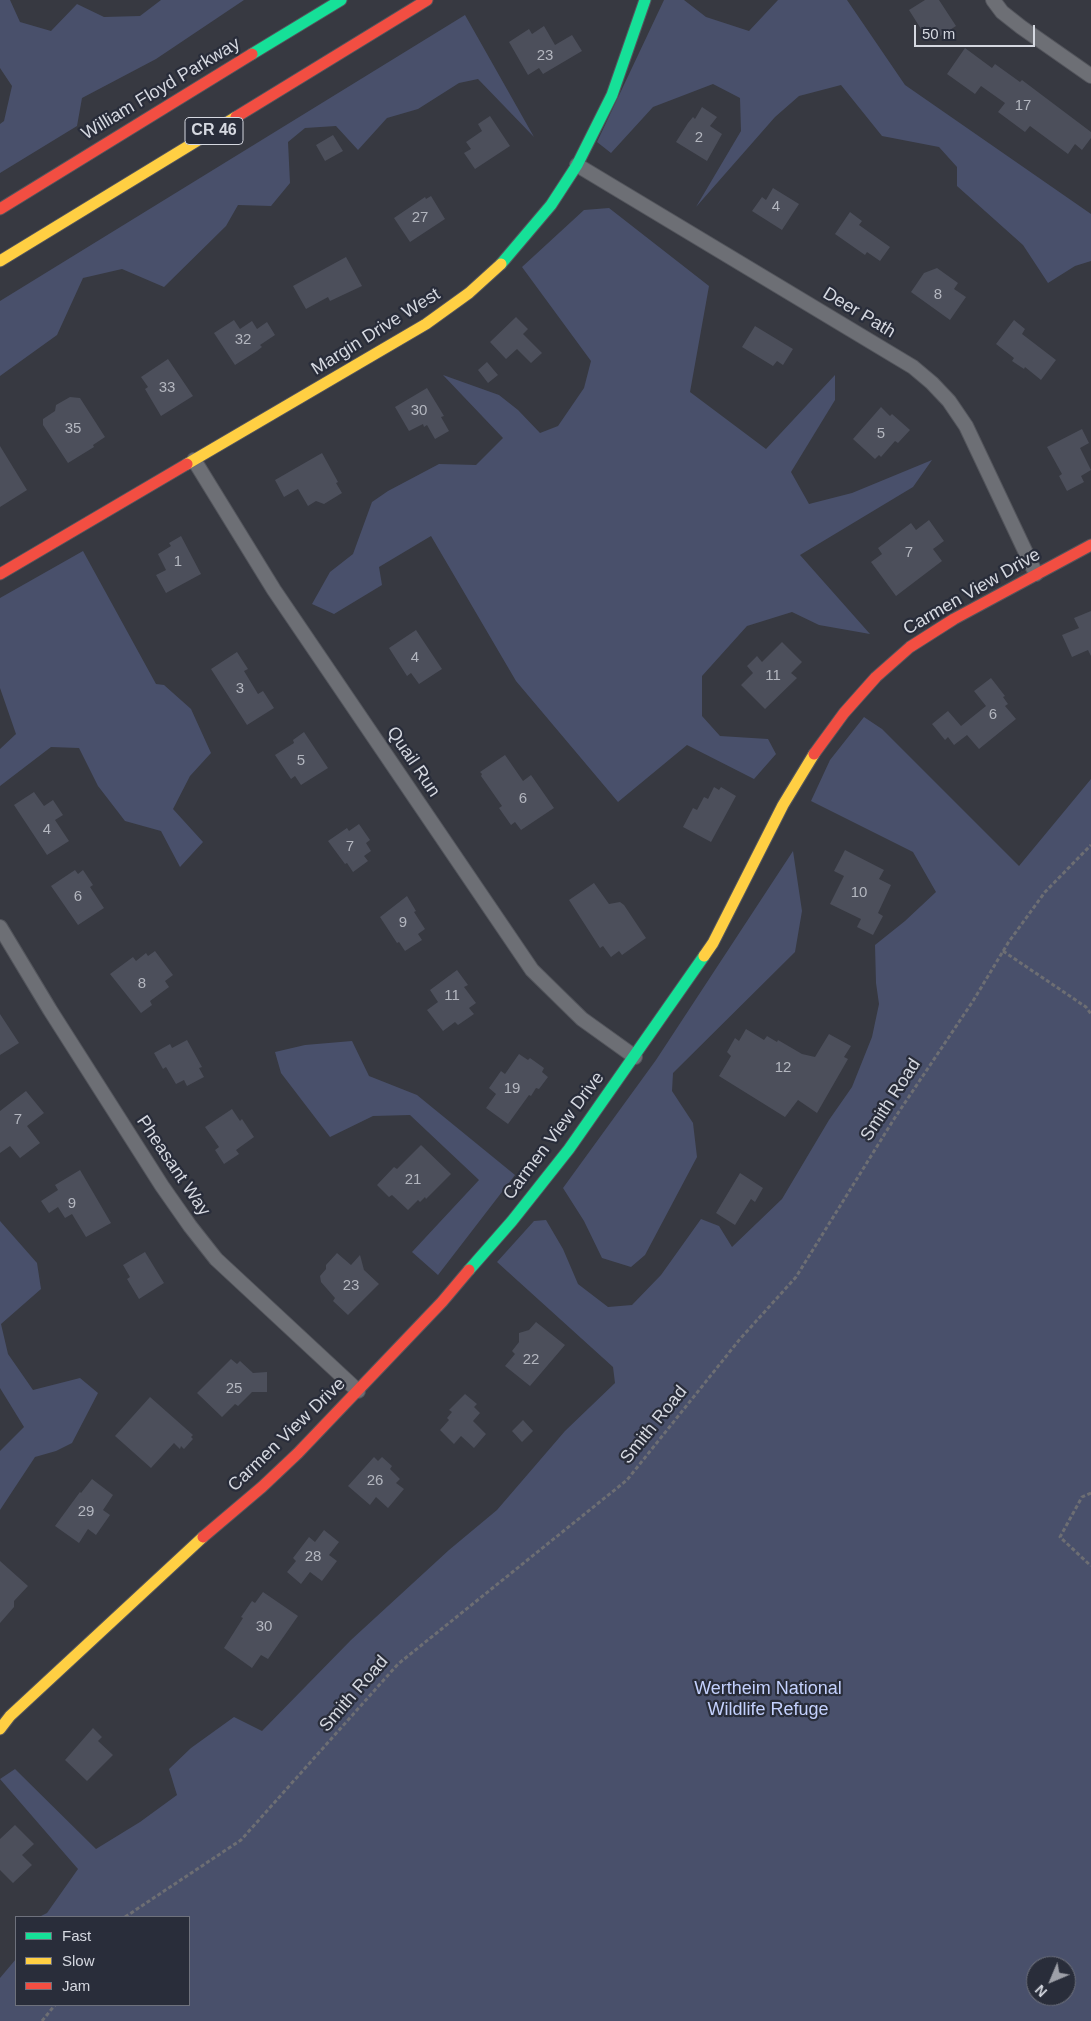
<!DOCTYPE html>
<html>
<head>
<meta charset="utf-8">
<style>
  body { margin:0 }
  #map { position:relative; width:1091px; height:2021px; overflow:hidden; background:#373941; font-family:Helvetica,sans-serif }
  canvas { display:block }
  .legend { position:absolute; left:15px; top:1916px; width:175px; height:90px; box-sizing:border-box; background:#292d3a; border:1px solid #6e717c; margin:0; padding:6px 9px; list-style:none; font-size:15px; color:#d5d8e0 }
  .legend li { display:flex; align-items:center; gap:10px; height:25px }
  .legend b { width:25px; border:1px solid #6e717c }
  .north { position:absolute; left:1026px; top:1956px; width:50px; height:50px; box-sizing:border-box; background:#292d3a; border:1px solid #6e717c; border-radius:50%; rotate:225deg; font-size:14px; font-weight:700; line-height:20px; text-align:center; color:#d5d8e0 }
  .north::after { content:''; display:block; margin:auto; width:18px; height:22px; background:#9ea0a8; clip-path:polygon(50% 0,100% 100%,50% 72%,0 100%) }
  .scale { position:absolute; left:914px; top:25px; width:121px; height:22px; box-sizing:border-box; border:2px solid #d5d8e0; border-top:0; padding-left:6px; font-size:15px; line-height:18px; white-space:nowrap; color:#d5d8e0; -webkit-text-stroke:4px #292d3a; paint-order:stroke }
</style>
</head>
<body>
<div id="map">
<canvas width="1091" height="2021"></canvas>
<ul class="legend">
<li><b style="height:6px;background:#16e098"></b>Fast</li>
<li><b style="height:6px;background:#ffcf43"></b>Slow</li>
<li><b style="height:6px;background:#f24e42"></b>Jam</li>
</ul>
<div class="north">N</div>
<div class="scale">50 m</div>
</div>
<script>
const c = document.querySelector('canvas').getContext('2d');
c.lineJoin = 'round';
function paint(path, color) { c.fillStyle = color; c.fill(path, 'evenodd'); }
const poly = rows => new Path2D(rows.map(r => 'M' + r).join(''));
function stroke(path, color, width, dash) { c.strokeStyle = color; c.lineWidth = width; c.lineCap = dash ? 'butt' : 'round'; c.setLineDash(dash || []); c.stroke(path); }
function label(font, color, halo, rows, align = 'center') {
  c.font = font + ' Helvetica,sans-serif'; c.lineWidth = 4.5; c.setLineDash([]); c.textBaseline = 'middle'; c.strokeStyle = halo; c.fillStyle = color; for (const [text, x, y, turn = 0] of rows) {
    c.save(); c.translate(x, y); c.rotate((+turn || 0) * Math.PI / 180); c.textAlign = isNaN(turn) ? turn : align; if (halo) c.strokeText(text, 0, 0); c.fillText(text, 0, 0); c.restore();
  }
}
paint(poly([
  [0,0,10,0,20,22,51,31,77,4,104,17,140,16,161,0,244,0,156,59,82,98,77,126,0,173,0,124,4,121,12,86,0,68],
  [664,0,684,0,706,17,749,31,778,0,847,0,905,85,1091,214,1091,261,1075,266,1048,283,1023,245,957,186,957,167,939,147,882,136,841,85,799,96,775,117,696,207,741,131,740,98,713,84,653,107,611,153,597,142],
  [465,15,534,137,478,79,459,83,418,109,387,118,358,150,336,126,305,128,288,142,290,183,271,206,238,205,226,226,164,287,122,269,83,278,57,335,0,376,0,301],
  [609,208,709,286,690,392,766,449,835,375,835,400,791,472,809,504,852,493,932,460,913,487,800,555,870,634,819,625,792,612,747,626,702,676,702,716,720,736,768,739,776,754,754,779,687,745,618,802,516,681,431,536,379,567,382,585,334,614,312,604,330,572,353,554,372,502,388,491,439,464,476,465,503,438,443,375,499,395,518,410,540,433,558,426,584,388,591,361,522,267,584,210],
  [83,551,156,684,164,685,191,709,211,753,190,776,173,809,203,842,180,867,161,831,125,821,98,786,79,748,51,747,0,786,0,749,16,734,0,688,0,598],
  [864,717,882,729,1019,866,1091,779,1091,2021,0,2021,0,1978,16,1959,16,2005,189,2005,189,1917,39,1917,47,1913,78,1869,0,1779,15,1769,96,1849,140,1822,177,1795,169,1769,191,1748,234,1717,262,1731,351,1640,449,1550,497,1510,565,1431,615,1383,613,1367,497,1262,534,1221,546,1220,563,1249,578,1284,608,1307,632,1305,661,1275,701,1219,719,1226,732,1247,782,1199,829,1120,852,1087,872,1037,879,1004,876,983,875,945,905,921,936,892,913,852,811,801,830,760],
  [1036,1966,1066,1966,1066,1996,1036,1996],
  [793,851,802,911,795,952,673,1073,672,1091,693,1123,697,1157,645,1255,631,1267,602,1258,584,1221,563,1188,656,1060],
  [352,1041,369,1076,417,1095,515,1175,438,1275,412,1252,479,1180,410,1115,373,1116,330,1137,281,1073,275,1052,305,1045],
  [0,1221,37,1263,41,1289,1,1324,8,1354,33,1390,80,1378,98,1393,72,1443,56,1451,35,1457,0,1510,0,1451,24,1427,0,1388]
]), '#49506b');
paint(poly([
  [925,0,939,0,956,26,934,40,925,26,921,29,909,10],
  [544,26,555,45,572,35,582,51,543,74,539,68,528,75,509,42,529,29,532,34],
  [965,48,992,68,995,64,1020,82,1022,80,1091,132,1091,138,1082,150,1075,144,1068,154,1030,126,1025,132,998,112,1005,103,981,86,975,94,947,74],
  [702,107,717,117,710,126,722,134,707,161,676,142,688,123,693,117,695,119],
  [490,116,510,146,475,169,464,153,471,149,466,142,482,131,478,124],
  [333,135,343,151,325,161,316,145],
  [773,188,799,204,782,230,752,211,762,197,766,200],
  [431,196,445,219,410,242,394,218,425,197,426,199],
  [850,212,862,221,859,225,890,247,880,261,867,252,865,255,835,234],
  [346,257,362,286,330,301,328,297,306,309,293,286],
  [937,268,958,283,954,289,966,297,950,320,911,292,924,273],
  [516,317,528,329,523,334,542,353,531,363,517,349,506,359,490,342],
  [234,320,240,329,252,321,257,329,267,322,275,335,260,345,262,347,257,351,235,365,214,333],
  [1014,320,1025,329,1022,334,1056,360,1041,380,1025,367,1024,369,1012,361,1014,358,996,344],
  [755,326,793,349,783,365,777,361,773,366,742,347],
  [168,359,193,396,161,416,145,389,148,387,141,377],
  [487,362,498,375,488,383,478,370],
  [427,388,444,416,441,417,449,431,435,439,427,425,424,427,423,424,409,431,395,407],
  [70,397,80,398,105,437,93,445,94,447,68,463,43,425,43,419,55,411,56,405],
  [881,407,890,416,892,414,910,430,898,443,895,441,881,457,879,455,875,459,853,439],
  [1082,429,1089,443,1080,448,1091,470,1081,476,1084,482,1067,491,1059,476,1062,474,1047,447],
  [0,446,27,490,0,507],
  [322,453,338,482,336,483,342,493,324,504,316,501,308,506,298,489,284,497,275,480],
  [929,520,944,541,933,549,942,561,896,596,871,562,882,554,878,548,911,523,916,530],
  [181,536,201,574,166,593,156,575,166,570,158,554,171,546,169,543],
  [1091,611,1091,656,1088,650,1072,657,1062,635,1079,628,1074,618],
  [416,630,442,669,419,684,411,673,407,676,389,648],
  [782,642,802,662,791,673,797,678,765,709,741,685,753,673,747,666,757,656,762,662],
  [237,652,248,669,244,671,258,694,263,691,274,708,247,725,211,669],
  [991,678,1005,696,1003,697,1008,704,1005,706,1016,719,979,749,967,735,954,745,948,737,945,740,932,724,948,711,961,726,986,706,974,691],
  [304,732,328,768,301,785,295,776,291,779,275,755,294,743,293,740],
  [505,755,523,781,531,775,554,808,521,830,515,822,511,825,499,808,502,806,481,776,482,774,480,772],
  [714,787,719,790,721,787,736,796,711,842,683,827,693,808,697,810,704,797,708,799],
  [34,792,44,806,53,800,63,815,55,820,69,841,47,855,14,805],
  [359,824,370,840,366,843,371,851,364,856,368,861,353,872,347,863,345,864,328,841,347,828,349,831],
  [845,850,884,870,879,879,891,885,878,913,883,916,873,935,857,927,861,919,830,904,844,876,834,871],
  [75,870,78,874,83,870,93,885,90,887,104,908,78,925,51,886],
  [594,883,609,904,620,902,624,905,646,938,622,955,619,951,611,957,603,946,600,948,569,900],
  [407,896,416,911,414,912,425,929,418,934,422,940,405,951,399,942,397,943,380,917],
  [155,951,173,975,165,981,169,987,150,1001,152,1005,141,1013,110,974,133,957,136,961,146,953,148,956],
  [457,970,468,985,464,987,476,1003,469,1008,474,1014,458,1025,455,1022,443,1031,427,1010,438,1002,430,990],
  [0,1014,19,1043,0,1055],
  [746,1029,764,1040,767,1036,777,1042,778,1040,802,1054,815,1057,829,1034,851,1046,844,1057,848,1059,817,1113,798,1100,785,1117,719,1076,731,1056,727,1052,735,1038,739,1041],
  [187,1040,202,1067,199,1068,204,1077,187,1086,184,1080,176,1084,166,1067,163,1069,154,1053,170,1044,172,1048],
  [519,1054,528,1060,530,1058,544,1068,542,1072,548,1077,539,1089,536,1088,531,1096,529,1095,508,1124,486,1108,496,1094,489,1088,501,1071,505,1074],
  [26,1091,44,1113,27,1126,40,1143,20,1158,10,1146,0,1153,0,1111],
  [232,1109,240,1121,242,1119,254,1137,236,1150,239,1154,224,1164,215,1150,219,1147,205,1127],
  [421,1145,451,1174,426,1199,425,1197,420,1202,418,1200,408,1210,392,1195,389,1197,377,1185,394,1167,397,1169],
  [80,1170,111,1223,86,1237,72,1214,65,1218,58,1207,49,1213,41,1201,58,1190,55,1185],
  [740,1173,763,1188,755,1202,751,1199,735,1225,716,1213],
  [145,1252,164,1283,139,1299,127,1279,130,1277,123,1265],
  [337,1253,351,1265,360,1255,364,1270,379,1284,348,1315,333,1301,335,1298,321,1282,320,1276,326,1269,326,1265],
  [536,1322,565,1345,530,1386,505,1366,515,1354,512,1351,519,1342,519,1333,529,1330],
  [231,1359,237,1364,240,1361,253,1373,267,1372,267,1392,252,1392,238,1406,235,1404,222,1417,197,1393],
  [465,1394,477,1404,474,1407,480,1413,473,1421,486,1434,474,1448,461,1436,454,1444,440,1430,449,1420,447,1418,452,1412,449,1410],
  [150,1397,193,1435,191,1437,193,1439,184,1449,181,1446,180,1449,174,1443,151,1468,115,1436],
  [523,1420,533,1431,522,1442,512,1431],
  [374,1457,378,1461,382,1457,392,1466,390,1469,400,1479,396,1483,404,1489,388,1508,376,1497,370,1505,348,1486],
  [92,1479,113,1495,103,1510,110,1515,96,1535,88,1529,79,1543,55,1526,80,1492,81,1493],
  [324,1530,339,1542,329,1555,337,1561,322,1581,310,1572,301,1584,287,1572,296,1561,293,1558,309,1537,315,1542],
  [0,1561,28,1586,14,1601,14,1607,0,1623],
  [263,1592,298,1616,268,1659,261,1655,252,1668,224,1648,243,1618,241,1617,252,1601,255,1603],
  [93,1728,102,1737,98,1741,113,1755,87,1781,65,1760],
  [15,1825,34,1844,22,1855,32,1865,13,1883,0,1870,0,1839]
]), '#4c4f5b');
const street = poly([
  [993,0,1002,12,1021,27,1091,76],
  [577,165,913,367,932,383,949,401,966,426,1036,574],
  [194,460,274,590,532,970,582,1019,635,1057],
  [0,927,50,1010,162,1186,190,1226,216,1259,358,1391]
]);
const fast = poly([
  [252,54,341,0],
  [501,264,551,205,577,165,612,95,645,0],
  [469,1270,512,1221,569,1149,704,956]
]);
const slow = poly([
  [0,261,236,117],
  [187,464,426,324,469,293,501,264],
  [704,956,713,943,783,805,814,754],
  [0,1729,10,1716,203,1537]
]);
const jam = poly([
  [236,117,427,0],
  [0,209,252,54],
  [0,574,187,464],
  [814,754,844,713,876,677,910,647,954,619,1091,545],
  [203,1537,262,1487,298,1453,442,1302,469,1270]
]);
stroke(street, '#53555c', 16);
stroke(fast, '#53555c', 13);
stroke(slow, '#53555c', 13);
stroke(jam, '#53555c', 13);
stroke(poly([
  [1003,951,1086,1007,1091,1014],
  [1091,1493,1082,1497,1060,1537,1091,1566],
  [125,1917,241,1840,398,1664,627,1480,740,1339,796,1277,894,1119,973,1001,1008,943,1045,892,1091,845],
  [42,2021,55,2005]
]), '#6d6e73', 3, [4, 2.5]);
stroke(street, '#6d6f75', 14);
stroke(fast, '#16e098', 11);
stroke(slow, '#ffcf43', 11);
stroke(jam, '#f24e42', 11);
label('15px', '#b3b6bf', null, [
  ["23",545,56],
  ["17",1023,106],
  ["2",699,138],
  ["4",776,207],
  ["27",420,218],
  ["8",938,295],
  ["32",243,340],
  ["33",167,388],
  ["30",419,411],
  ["35",73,429],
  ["5",881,434],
  ["7",909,553],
  ["1",178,562],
  ["4",415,658],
  ["11",773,676],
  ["3",240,689],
  ["6",993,715],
  ["5",301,761],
  ["6",523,799],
  ["4",47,830],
  ["7",350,847],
  ["10",859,893],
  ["6",78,897],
  ["9",403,923],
  ["8",142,984],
  ["11",452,996],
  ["12",783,1068],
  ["19",512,1089],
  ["7",18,1120],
  ["21",413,1180],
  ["9",72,1204],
  ["23",351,1286],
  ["22",531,1360],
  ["25",234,1389],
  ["26",375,1481],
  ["29",86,1512],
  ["28",313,1557],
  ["30",264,1627]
]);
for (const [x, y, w] of [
  [214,131,58]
]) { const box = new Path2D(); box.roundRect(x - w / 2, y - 13.5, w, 27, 4); c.fillStyle = '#292d3a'; c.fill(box); stroke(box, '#d5d8e0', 1); }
label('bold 16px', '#d5d8e0', null, [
  ["CR 46",214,131]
]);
label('18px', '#d5d8e0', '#292d3a', [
  ["William Floyd Parkway",161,89,-31],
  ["Deer Path",859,313,31],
  ["Margin Drive West",376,332,-32],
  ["Carmen View Drive",972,592,-30],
  ["Quail Run",413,762,56],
  ["Smith Road",891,1100,-57],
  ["Carmen View Drive",554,1136,-53],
  ["Pheasant Way",173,1166,56],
  ["Smith Road",654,1425,-51],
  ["Carmen View Drive",287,1435,-44],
  ["Smith Road",354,1694,-49]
]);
label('18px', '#c4d1fd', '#292d3a', [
  ["Wertheim National",768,1689],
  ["Wildlife Refuge",768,1710]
]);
</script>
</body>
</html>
